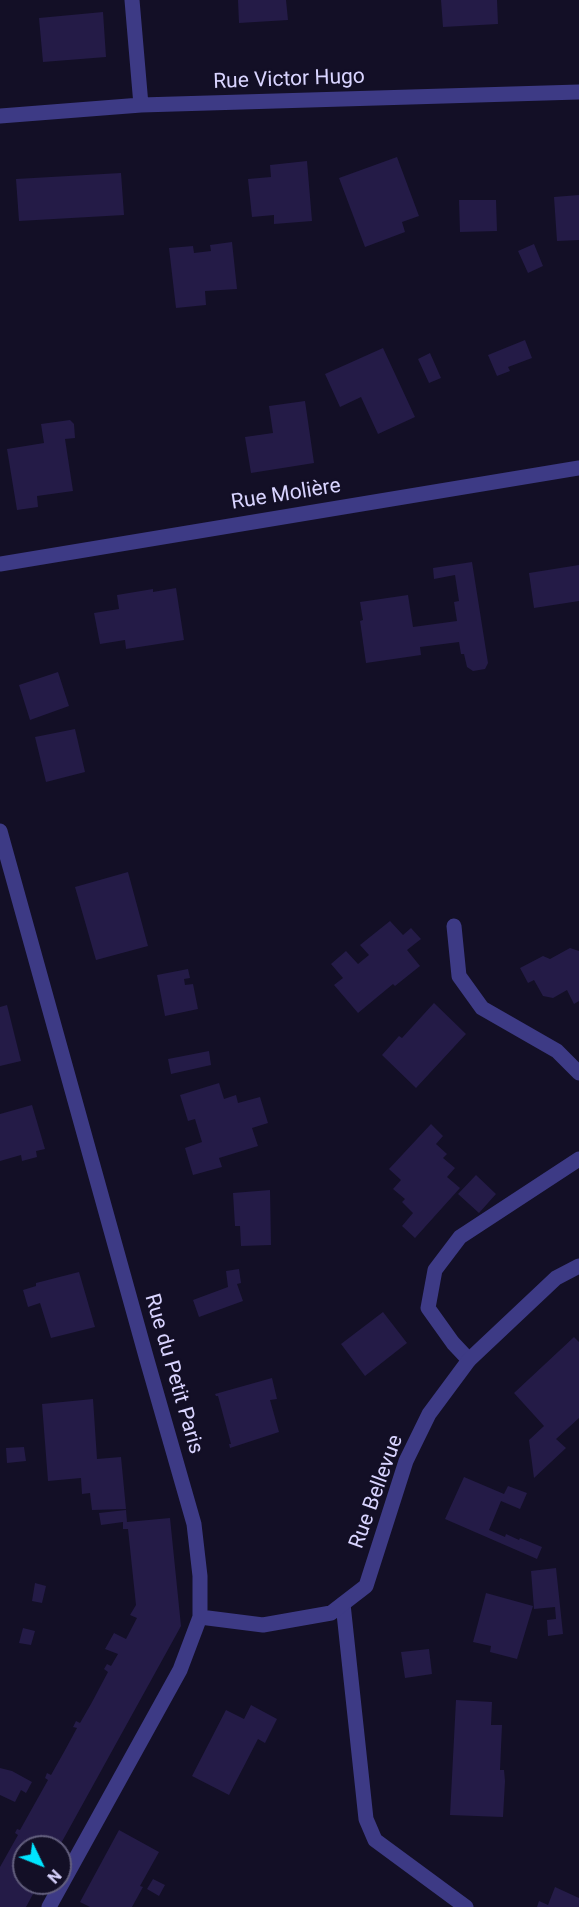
<!DOCTYPE html>
<html>
<head>
<meta charset="utf-8">
<style>
  body { margin:0 }
  #map { position:relative; width:579px; height:1907px; overflow:hidden; background:#130f26; font-family:Roboto,sans-serif }
  canvas { display:block }
  .north { position:absolute; left:12px; top:1835px; width:60px; height:60px; box-sizing:border-box; background:#130f26; border:2px solid #625e7d; border-radius:50%; rotate:133deg; font-size:16px; font-weight:700; line-height:24px; text-align:center; color:#d9d4ff }
  .north::after { content:''; display:block; margin:auto; width:21px; height:27px; background:#00e5ff; clip-path:polygon(50% 0,100% 100%,50% 72%,0 100%) }
</style>
</head>
<body>
<div id="map">
<canvas width="579" height="1907"></canvas>
<div class="north">N</div>
</div>
<script>
const c = document.querySelector('canvas').getContext('2d');
c.lineJoin = 'round';
function paint(path, color) { c.fillStyle = color; c.fill(path, 'evenodd'); }
const poly = rows => new Path2D(rows.map(r => 'M' + r).join(''));
function stroke(path, color, width, dash) { c.strokeStyle = color; c.lineWidth = width; c.lineCap = dash ? 'butt' : 'round'; c.setLineDash(dash || []); c.stroke(path); }
function label(font, color, halo, rows, align = 'center') {
  c.font = font + ' Roboto,sans-serif'; c.lineWidth = 4.5; c.setLineDash([]); c.textBaseline = 'middle'; c.strokeStyle = halo; c.fillStyle = color; for (const [text, x, y, turn = 0] of rows) {
    c.save(); c.translate(x, y); c.rotate((+turn || 0) * Math.PI / 180); c.textAlign = isNaN(turn) ? turn : align; if (halo) c.strokeText(text, 0, 0); c.fillText(text, 0, 0); c.restore();
  }
}
paint(poly([
  [238,0,286,0,288,20,239,23],
  [441,0,497,0,498,24,443,27],
  [103,12,106,57,43,62,39,18],
  [397,157,419,216,402,222,405,232,365,247,339,178],
  [307,161,312,221,274,224,274,215,252,217,248,179,271,177,270,165],
  [121,173,124,215,19,221,16,179],
  [579,195,579,240,557,241,554,197],
  [459,200,496,200,497,231,460,232],
  [232,242,237,289,205,291,206,305,176,308,169,248,193,246,194,253,211,251,210,245],
  [534,244,543,266,528,273,518,251],
  [525,340,532,358,508,367,510,371,497,376,488,355],
  [383,348,415,417,378,434,361,397,340,407,325,374],
  [430,353,441,378,429,383,418,359],
  [305,401,314,463,251,473,245,437,273,433,269,406],
  [70,420,74,424,75,438,65,439,73,491,37,496,38,507,17,510,7,449,44,443,41,424],
  [472,562,488,663,485,669,473,671,467,667,464,654,461,654,459,642,420,647,421,655,366,663,360,621,363,620,360,602,408,595,413,627,457,621,454,602,459,601,455,575,434,579,433,568],
  [579,565,579,601,534,608,529,573],
  [176,588,184,640,126,649,125,640,100,644,94,613,119,609,117,595,153,589,153,592],
  [58,672,69,706,30,720,19,685],
  [75,729,85,772,46,782,35,737],
  [128,872,148,946,96,960,75,887],
  [390,921,403,935,411,928,421,939,407,950,420,966,395,986,393,984,358,1013,334,985,343,978,331,964,346,951,358,964,369,955,360,945],
  [570,948,579,951,579,1001,574,1004,567,990,553,998,543,996,534,980,528,983,520,968,543,956,550,959],
  [188,969,190,978,184,979,185,985,193,984,198,1009,165,1016,157,975],
  [434,1003,466,1034,416,1088,382,1055,399,1036,402,1038],
  [7,1005,21,1061,0,1066,0,1007],
  [209,1051,211,1065,171,1074,168,1059],
  [219,1083,224,1099,236,1095,238,1103,260,1097,268,1123,252,1128,258,1146,219,1158,222,1167,193,1175,185,1148,202,1142,195,1119,188,1121,180,1095],
  [32,1105,45,1149,36,1151,37,1157,22,1161,21,1155,0,1161,0,1114],
  [431,1124,443,1136,436,1144,447,1154,443,1158,455,1168,447,1177,460,1188,415,1238,402,1226,413,1213,402,1202,405,1199,393,1189,401,1180,389,1169],
  [476,1175,496,1194,479,1213,458,1194],
  [270,1190,271,1245,241,1246,240,1226,235,1226,233,1193],
  [239,1269,241,1283,237,1284,243,1301,199,1317,193,1300,228,1287,226,1271],
  [79,1272,95,1327,51,1338,40,1303,28,1307,23,1290,36,1286,36,1283],
  [383,1312,407,1343,365,1376,341,1344],
  [574,1337,579,1342,579,1418,556,1439,566,1448,534,1478,529,1440,544,1426,514,1393],
  [272,1378,277,1399,270,1400,279,1432,230,1448,229,1444,231,1444,218,1396,216,1396,215,1394],
  [93,1399,97,1459,121,1457,126,1509,92,1510,90,1493,82,1494,81,1478,48,1481,42,1404],
  [24,1447,26,1461,7,1463,6,1448],
  [464,1477,504,1494,508,1486,527,1493,520,1509,501,1501,489,1530,505,1537,506,1534,519,1540,520,1538,542,1547,537,1559,445,1519],
  [126,1510,127,1522,170,1518,181,1626,59,1847,24,1847,24,1883,39,1883,26,1907,0,1907,0,1867,18,1835,15,1833,17,1829,20,1830,48,1780,45,1778,47,1773,51,1775,64,1752,77,1728,73,1727,76,1721,80,1723,91,1704,108,1672,104,1669,107,1664,111,1666,118,1654,105,1649,114,1633,126,1639,137,1618,130,1615,136,1605,128,1529,123,1529,123,1522,101,1525,99,1513],
  [556,1568,563,1634,548,1636,547,1620,556,1619,555,1607,534,1609,531,1571],
  [35,1583,46,1586,42,1603,32,1601],
  [486,1593,533,1606,517,1659,490,1652,491,1646,473,1642],
  [23,1628,35,1631,31,1645,19,1643],
  [429,1649,432,1674,405,1678,401,1652],
  [456,1700,492,1702,491,1725,502,1725,500,1770,504,1770,505,1781,503,1817,450,1815],
  [251,1705,277,1719,265,1743,258,1739,229,1795,192,1776,226,1710,244,1719],
  [0,1768,12,1771,32,1782,26,1793,21,1790,15,1802,0,1795],
  [119,1830,159,1852,140,1886,143,1887,132,1907,90,1907,80,1902],
  [153,1879,165,1885,159,1896,147,1889],
  [555,1887,579,1898,579,1907,537,1907,539,1901,548,1905]
]), '#241b47');
stroke(poly([
  [454,926,459,976,482,1008,557,1051,579,1073],
  [469,1360,453,1343,428,1308,435,1270,460,1237,579,1159],
  [343,1604,366,1819,375,1840,466,1907]
]), '#3d3a85', 15);
stroke(poly([
  [132,0,141,105],
  [0,116,141,105,579,92],
  [0,564,579,468],
  [0,831,147,1360,194,1524,200,1576,200,1617,180,1670,49,1907],
  [200,1617,263,1625,331,1613,366,1586,406,1461,429,1414,469,1360,556,1278,579,1266]
]), '#3d3a85', 15);
label('21px', '#d9d4ff', '#130f26', [
  ["Rue Victor Hugo",289,80,-2],
  ["Rue Molière",286,495,-9],
  ["Rue du Petit Paris",173,1374,74],
  ["Rue Bellevue",377,1492,-70]
]);
</script>
</body>
</html>
